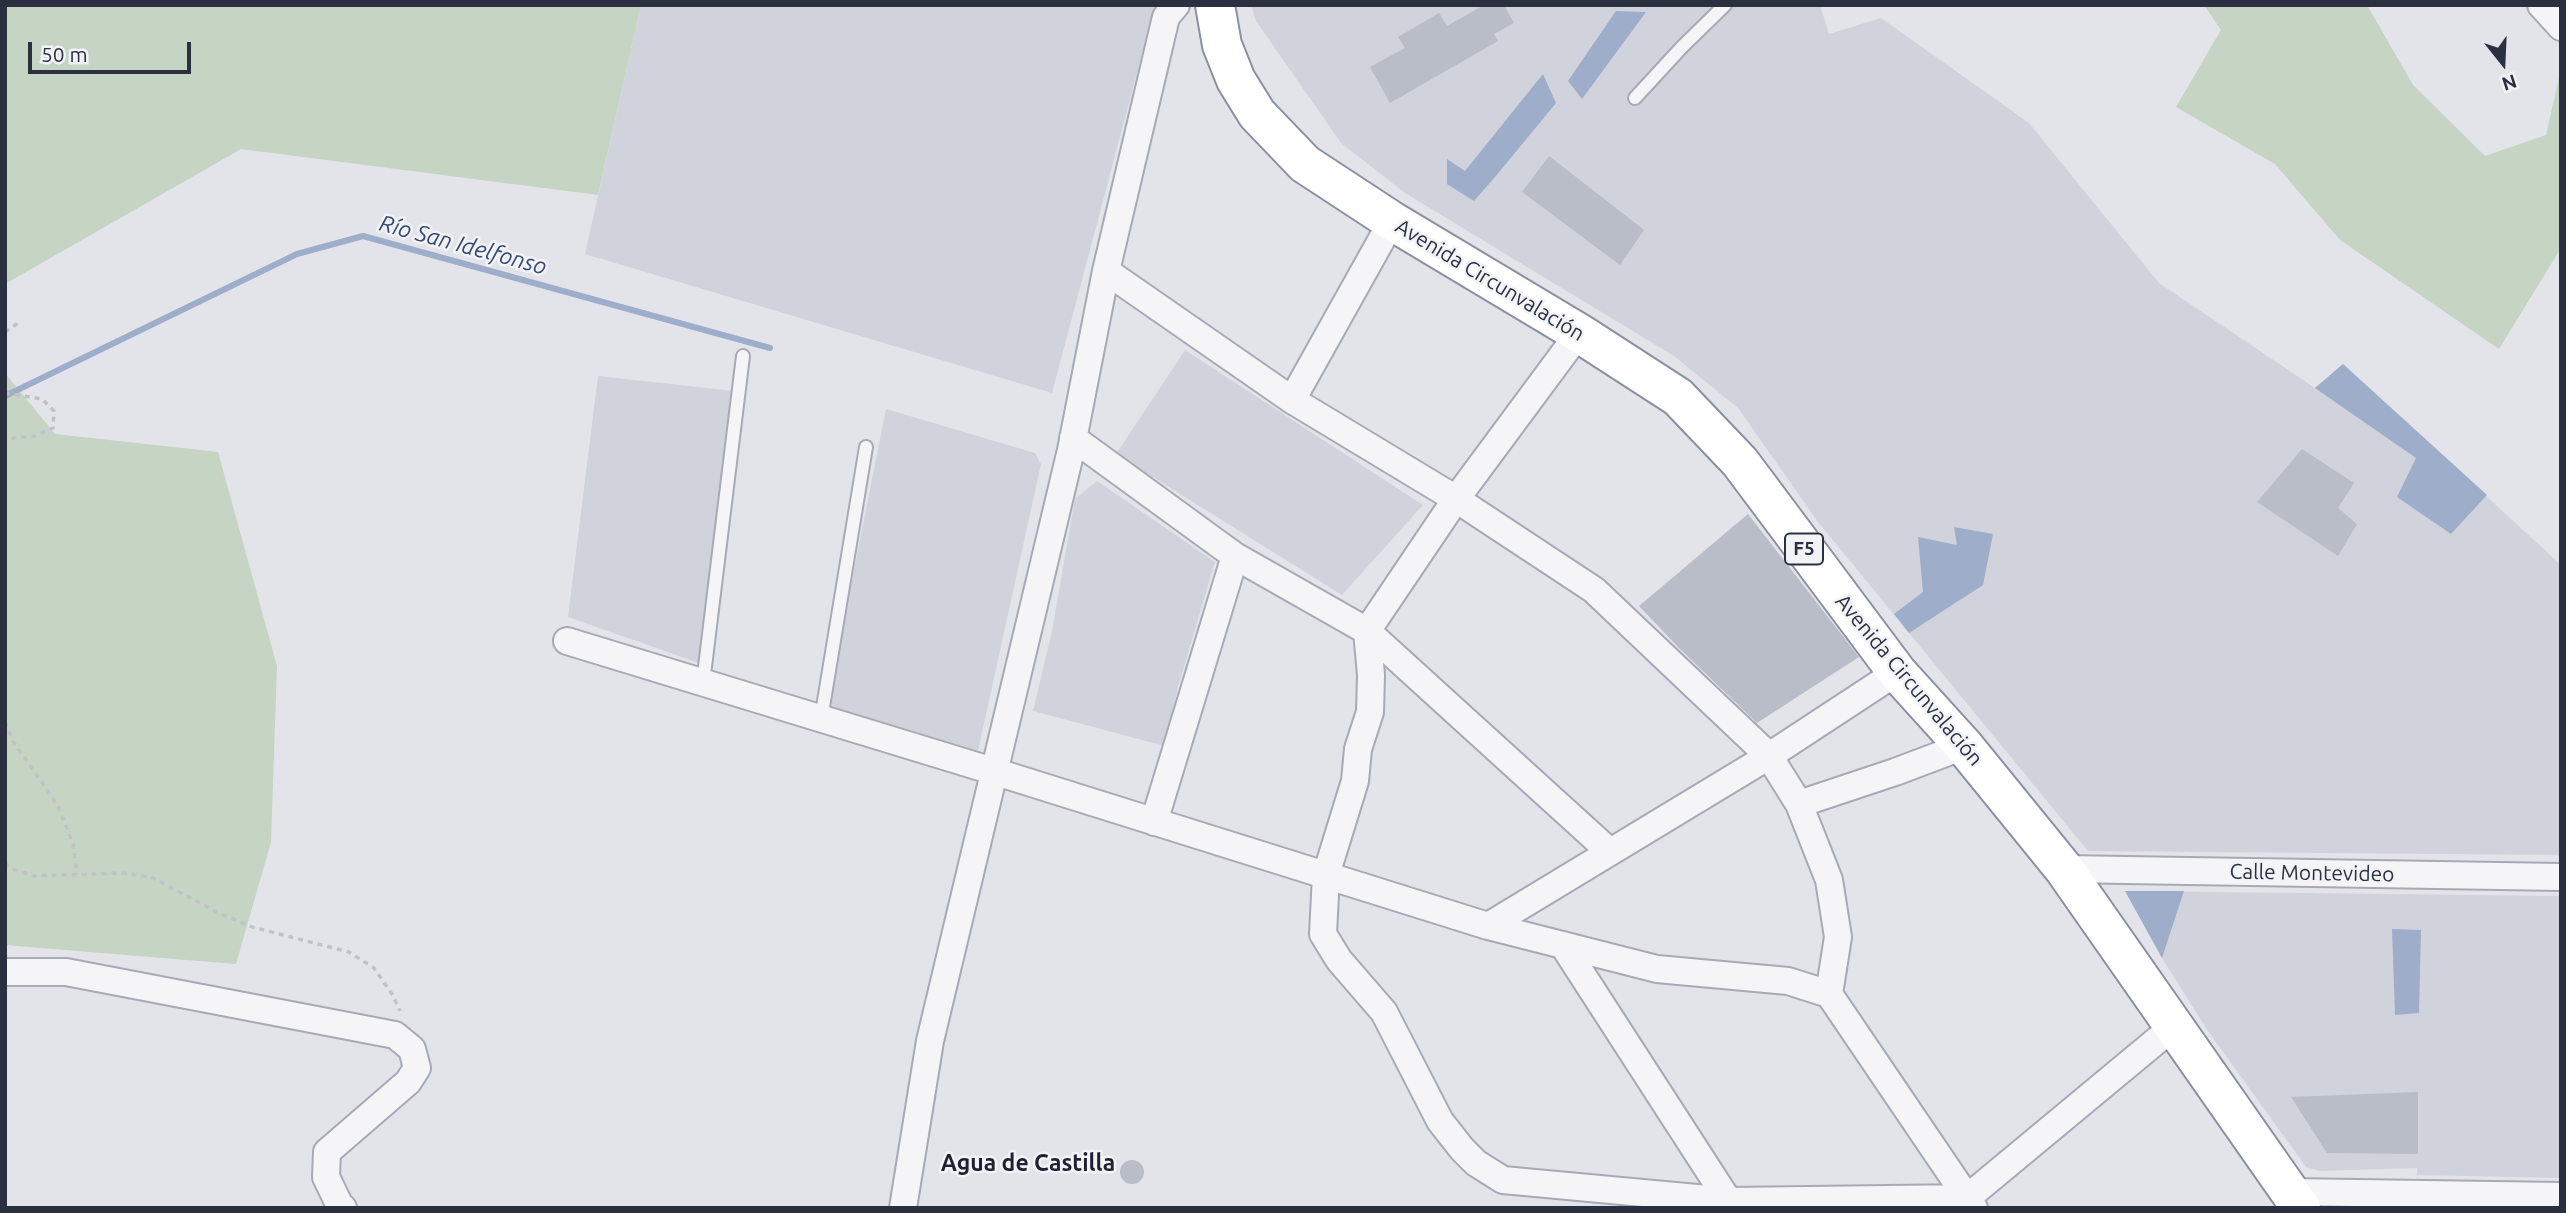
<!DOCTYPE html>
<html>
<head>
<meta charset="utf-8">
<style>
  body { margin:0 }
  #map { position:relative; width:2566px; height:1213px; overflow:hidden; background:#e2e4ea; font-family:Ubuntu,sans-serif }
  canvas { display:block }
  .frame { position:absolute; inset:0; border:7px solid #2b3041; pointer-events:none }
  .north { position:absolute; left:2468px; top:28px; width:70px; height:70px; -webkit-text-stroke:5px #f2f3f7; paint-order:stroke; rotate:162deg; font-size:19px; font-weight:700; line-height:28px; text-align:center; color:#2b3041 }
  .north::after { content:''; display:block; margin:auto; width:24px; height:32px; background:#2b3041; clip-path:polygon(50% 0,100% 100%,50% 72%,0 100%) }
  .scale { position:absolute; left:28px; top:42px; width:163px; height:32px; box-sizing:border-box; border:4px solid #2b3041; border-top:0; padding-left:9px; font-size:21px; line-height:24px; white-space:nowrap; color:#2b3041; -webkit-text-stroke:5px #f2f3f7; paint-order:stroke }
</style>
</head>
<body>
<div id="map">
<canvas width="2566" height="1213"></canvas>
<div class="frame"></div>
<div class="north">N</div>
<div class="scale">50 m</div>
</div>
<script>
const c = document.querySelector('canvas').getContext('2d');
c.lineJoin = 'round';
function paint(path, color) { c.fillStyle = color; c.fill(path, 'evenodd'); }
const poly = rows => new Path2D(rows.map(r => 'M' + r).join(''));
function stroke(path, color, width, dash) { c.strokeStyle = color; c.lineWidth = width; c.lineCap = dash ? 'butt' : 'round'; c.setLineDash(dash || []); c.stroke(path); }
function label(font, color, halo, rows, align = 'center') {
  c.font = font + ' Ubuntu,sans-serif'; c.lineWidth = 5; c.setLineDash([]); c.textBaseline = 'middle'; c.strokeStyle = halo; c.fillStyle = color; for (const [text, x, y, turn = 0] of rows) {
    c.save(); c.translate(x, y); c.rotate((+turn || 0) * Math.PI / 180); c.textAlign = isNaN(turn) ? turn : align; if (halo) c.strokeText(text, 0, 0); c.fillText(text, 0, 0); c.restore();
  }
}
paint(poly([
  [641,5,1155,5,1052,393,585,254],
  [1251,5,1820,5,1829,34,1881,18,2029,123,2159,283,2315,388,2343,364,2561,565,2561,855,2088,851,1818,522,1738,408,1674,356,1405,193,1341,143,1256,21],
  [1185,350,1423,505,1342,595,1116,454],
  [598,376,734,391,702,664,568,617],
  [886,409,1035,453,1041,464,978,751,827,706],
  [1097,481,1215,562,1178,687,1165,746,1033,711,1052,631,1075,499],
  [2125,891,2561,896,2561,1178,2417,1175,2417,1168,2320,1171,2306,1167,2208,1031,2162,958]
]), '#d0d3dc');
paint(poly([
  [5,5,641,5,598,195,241,149,5,284],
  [2204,5,2367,5,2413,85,2485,156,2546,135,2561,69,2561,248,2499,349,2340,240,2275,164,2176,107,2221,30],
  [5,373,55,434,218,452,277,666,271,842,236,964,5,945]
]), '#c5d4c3');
paint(poly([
  [1616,11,1646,12,1582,99,1568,81],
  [1543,74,1556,103,1495,177,1474,201,1447,184,1447,159,1465,171],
  [2343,364,2487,495,2451,534,2397,497,2416,458,2315,388],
  [1954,527,1993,534,1983,585,1909,633,1894,614,1923,592,1918,537,1957,545],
  [2125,891,2184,891,2162,958],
  [2392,929,2421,930,2419,1013,2395,1015]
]), '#9eadc9');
stroke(poly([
  [5,396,297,254,363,236,770,348]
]), '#9eadc9', 6);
paint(poly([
  [1484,5,1504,5,1514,23,1494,34,1498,41,1390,103,1370,67,1405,48,1398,37,1439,13,1447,26],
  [1549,156,1644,230,1620,265,1522,192],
  [2302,449,2354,483,2338,508,2357,524,2338,556,2257,502],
  [1748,514,1859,657,1757,723,1679,648,1639,606],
  [2418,1092,2418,1154,2327,1153,2291,1097],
  '1120 1172a12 12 0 1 1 24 0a12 12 0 1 1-24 0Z'
]), '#b9bdc7');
const service = poly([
  [1635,98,1682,47,1725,5],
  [703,683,743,356],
  [821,719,866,447]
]);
const minor = poly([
  [2541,5,2561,27],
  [1106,271,1292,400,1456,499,1594,590,1769,756,1799,804,1829,880,1838,937,1829,994],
  [1579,333,1456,499,1367,631,1371,675,1370,712,1358,749,1355,781,1326,875,1323,934,1339,960,1384,1012,1440,1121,1462,1149,1476,1163,1503,1180,1729,1201,1967,1198,2173,1027],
  [1292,400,1392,221],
  [1073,438,1235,556,1367,631,1609,851],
  [567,641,993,771,1488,926,1657,969,1788,981,1829,994,1974,1208],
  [1799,804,1895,772,1964,746],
  [1154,822,1235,556],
  [2064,869,2561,877],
  [1488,926,1769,756,1897,672],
  [1563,945,1733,1208],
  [5,972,66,972,395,1035,412,1049,417,1068,408,1082,327,1152,326,1177,339,1204,343,1208],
  [2289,1192,2561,1196],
  [903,1208,930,1041,1071,450,1106,271,1166,17,1176,5]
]);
const trunk = poly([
  [1215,5,1222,45,1236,80,1257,114,1305,164,1392,221,1579,333,1678,397,1740,462,1897,672,1964,746,2064,869,2301,1208]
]);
stroke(service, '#a7aab4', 16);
stroke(minor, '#a7aab4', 30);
stroke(trunk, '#8a90a0', 42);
stroke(poly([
  [5,332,21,321],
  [5,393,42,399,54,411,53,428,35,436,5,439],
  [5,722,13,741,58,806,73,844,77,874],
  [5,863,12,869,34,876,122,873,151,877,219,913,252,927,349,952,374,968,392,994,400,1011]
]), '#c0c2c8', 3.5, [5, 5]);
stroke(service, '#f5f5f8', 12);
stroke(minor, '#f5f5f8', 26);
stroke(trunk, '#fff', 38);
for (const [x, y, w] of [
  [1804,549,38]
]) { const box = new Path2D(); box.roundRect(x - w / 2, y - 15.5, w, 31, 5); c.fillStyle = '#f2f3f7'; c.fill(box); stroke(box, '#2b3041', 2); }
label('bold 19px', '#2b3041', null, [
  ["F5",1804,549]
]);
label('21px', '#2b3041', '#f2f3f7', [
  ["Avenida Circunvalación",1490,280,31],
  ["Avenida Circunvalación",1909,680,50],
  ["Calle Montevideo",2312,873,1]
]);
label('italic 23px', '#364974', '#f2f3f7', [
  ["Río San Idelfonso",463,245,15]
]);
label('bold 23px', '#1d2132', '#f2f3f7', [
  ["Agua de Castilla",1028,1163]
]);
</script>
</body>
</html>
